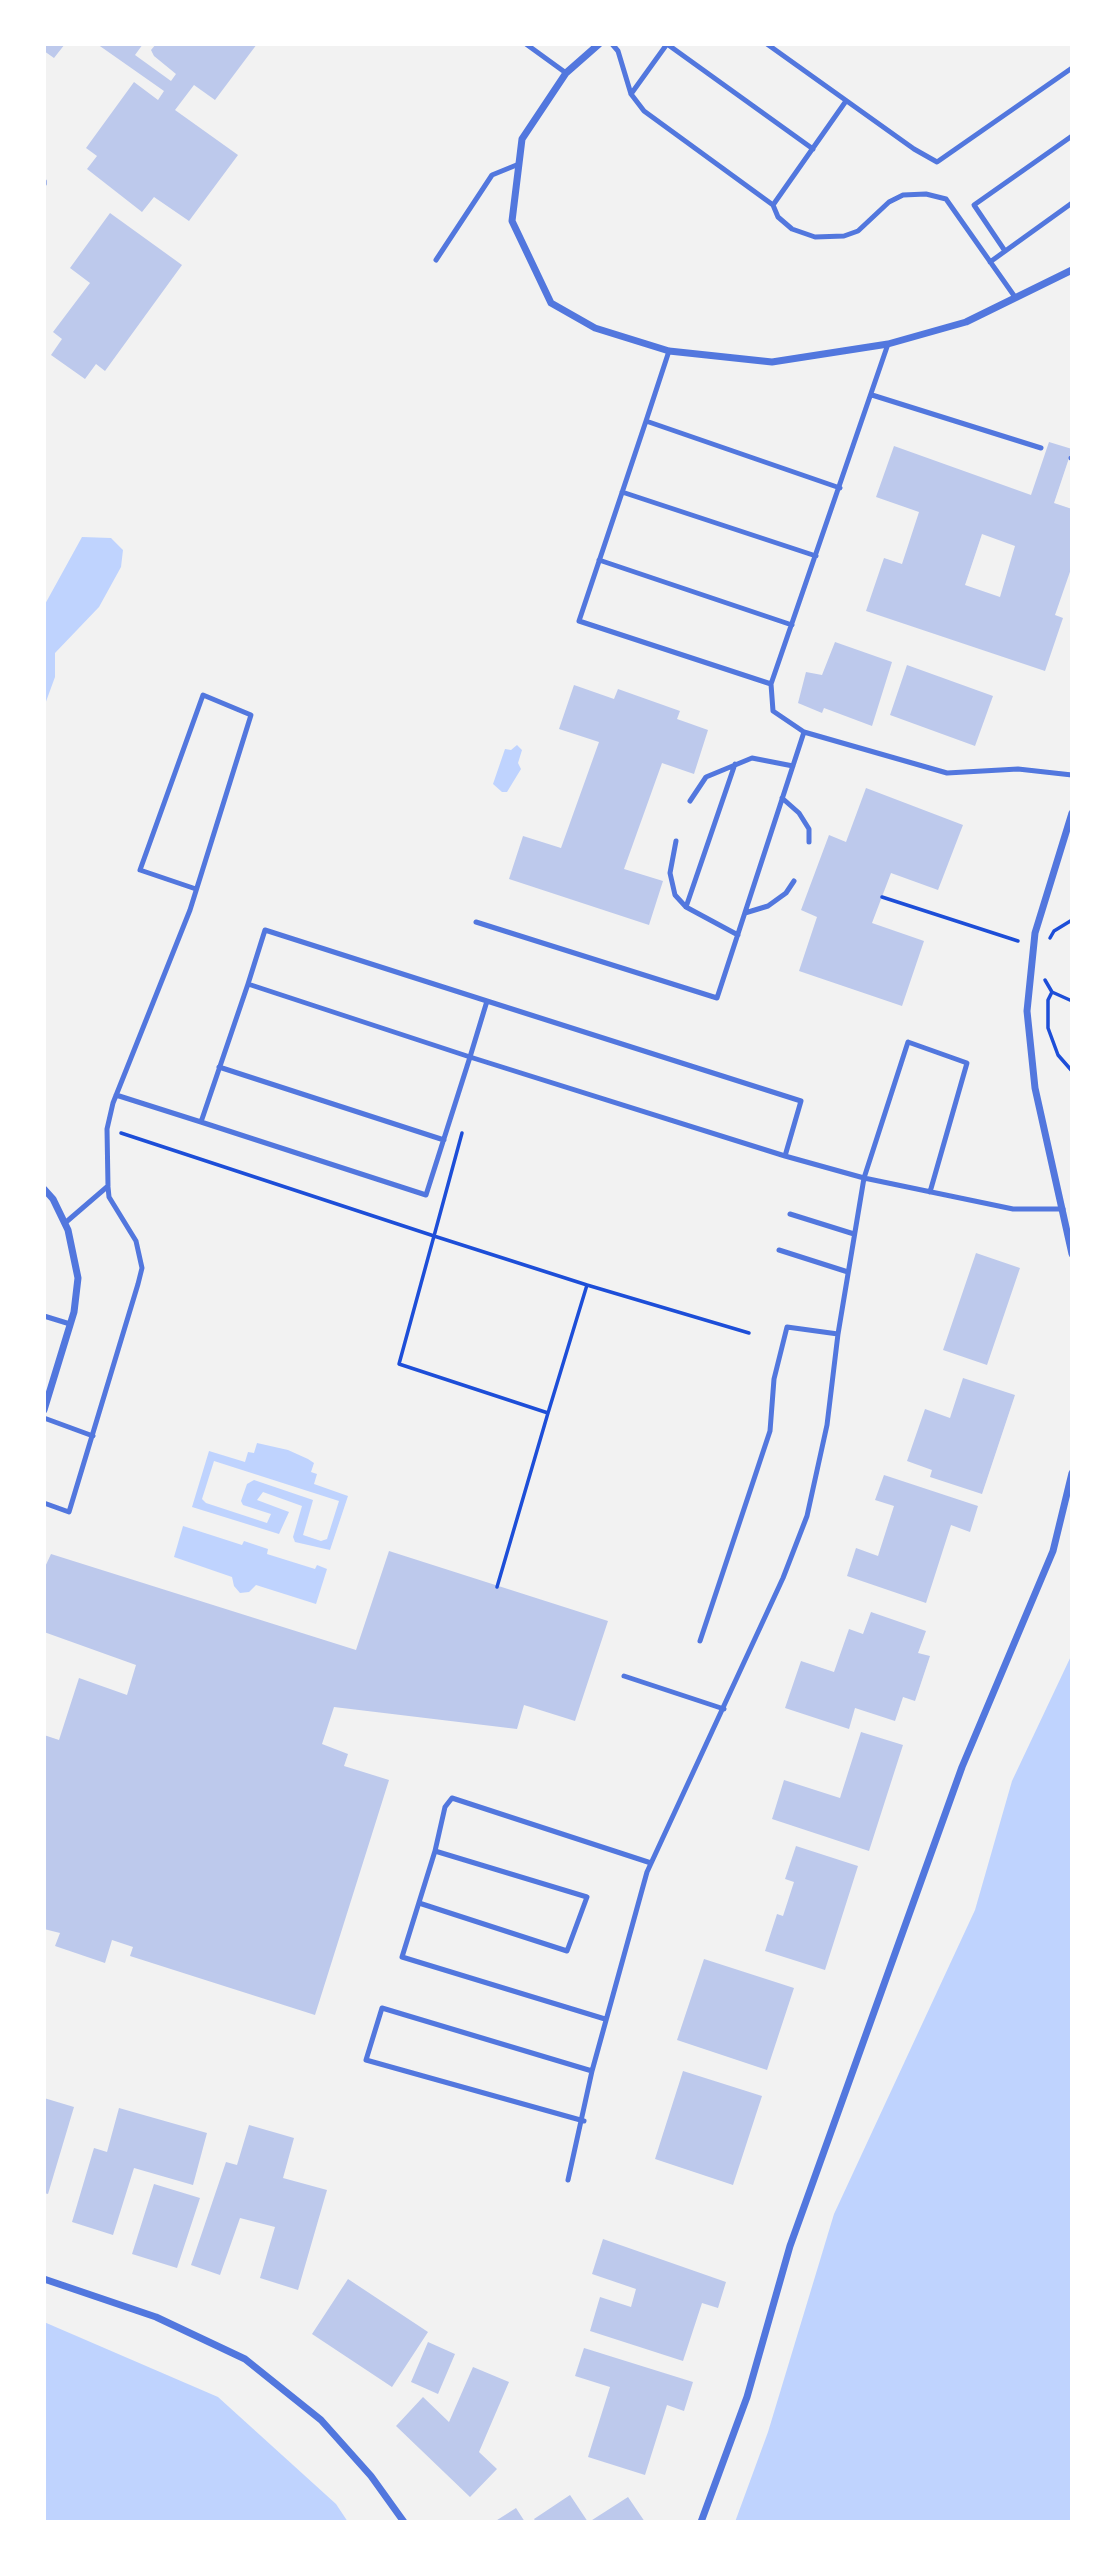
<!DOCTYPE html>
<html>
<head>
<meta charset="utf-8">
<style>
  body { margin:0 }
  #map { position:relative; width:1116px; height:2566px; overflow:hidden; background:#f2f2f2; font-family:"Fira Sans",sans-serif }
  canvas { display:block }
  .frame { position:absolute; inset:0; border:46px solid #fff; pointer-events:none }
</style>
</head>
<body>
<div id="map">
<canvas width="1116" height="2566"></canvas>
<div class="frame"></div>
</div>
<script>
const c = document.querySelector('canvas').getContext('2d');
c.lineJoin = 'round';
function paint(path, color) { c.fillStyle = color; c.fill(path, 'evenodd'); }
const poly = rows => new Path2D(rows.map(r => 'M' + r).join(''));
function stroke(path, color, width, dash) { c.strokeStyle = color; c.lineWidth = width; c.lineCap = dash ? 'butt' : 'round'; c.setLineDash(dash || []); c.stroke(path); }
paint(poly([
  [82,537,111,538,123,550,121,567,99,607,55,653,55,677,44,707,44,606],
  [517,745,522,750,518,763,521,769,507,792,502,792,493,784,505,749,511,750],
  [257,1443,288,1450,308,1459,314,1463,311,1472,317,1474,314,1484,348,1496,330,1550,295,1542,293,1537,302,1506,263,1492,257,1500,289,1512,279,1534,192,1507,209,1451,245,1462,248,1452,254,1453],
  [214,1461,339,1501,327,1539,321,1541,303,1535,313,1500,254,1480,247,1484,241,1501,243,1505,271,1514,267,1523,206,1503,202,1499],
  [183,1526,242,1545,244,1541,268,1549,267,1554,315,1569,317,1565,327,1569,316,1604,256,1585,249,1592,240,1593,234,1586,232,1577,174,1557],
  [1072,1654,1072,2522,735,2522,768,2432,834,2214,975,1910,1012,1781],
  [44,2322,218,2397,336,2504,348,2522,44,2522]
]), '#bfd3fe');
paint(poly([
  [44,44,65,44,54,58,44,51],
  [97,44,143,44,135,55,171,81,176,74,154,56,151,50,156,44,257,44,215,100,194,85,175,110,238,155,189,221,154,197,142,212,87,169,97,156,86,148,134,82,158,100,164,91],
  [110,213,182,265,105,371,96,364,85,379,51,355,62,339,53,332,90,283,70,268],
  [1049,442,1072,449,1054,503,1072,509,1072,566,1055,615,1063,618,1045,671,866,611,884,558,902,564,919,512,876,497,894,446,1031,495],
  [982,534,1015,546,1000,597,965,585],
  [835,642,892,662,872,726,824,708,822,713,798,703,806,672,822,675],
  [907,665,993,696,975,746,890,715],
  [574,685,614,699,618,689,680,711,677,719,708,730,694,774,662,763,624,869,663,881,649,925,509,879,523,836,561,848,599,742,559,729],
  [866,788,963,825,938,890,891,873,872,923,924,941,902,1006,799,971,817,917,801,910,829,835,846,842],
  [976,1253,1020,1268,987,1365,943,1350],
  [963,1378,1015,1395,982,1494,930,1477,932,1470,907,1461,925,1409,950,1418],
  [884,1475,978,1506,970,1532,951,1525,926,1603,847,1576,856,1548,878,1556,894,1506,875,1500],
  [389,1551,608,1621,575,1721,524,1705,517,1729,334,1707,322,1744,348,1754,344,1766,389,1780,315,2015,130,1956,133,1947,112,1940,105,1963,55,1946,60,1933,44,1929,44,1735,59,1740,79,1678,127,1695,136,1665,44,1632,44,1569,51,1554,356,1650],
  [871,1612,926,1631,918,1653,930,1656,915,1701,903,1697,895,1721,855,1708,849,1729,785,1708,801,1661,834,1672,849,1629,863,1634],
  [861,1732,903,1745,869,1851,772,1819,784,1780,840,1798],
  [796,1846,858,1866,825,1970,765,1951,777,1914,783,1916,794,1882,785,1879],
  [704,1959,794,1988,767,2070,677,2040],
  [683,2071,762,2096,733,2185,655,2159],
  [44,2098,74,2107,48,2194,44,2193],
  [119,2108,207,2133,193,2185,134,2168,113,2235,72,2222,94,2148,107,2152],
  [249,2125,294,2138,283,2178,327,2190,298,2290,260,2278,275,2227,240,2218,220,2275,191,2265,226,2162,237,2165],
  [154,2184,200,2198,177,2268,132,2254],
  [603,2239,726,2282,718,2308,702,2303,683,2361,590,2331,600,2297,631,2307,636,2289,592,2274],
  [348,2279,428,2332,392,2387,312,2334],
  [428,2342,455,2354,438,2394,411,2382],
  [584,2348,693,2382,684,2411,667,2405,645,2475,588,2457,610,2387,575,2376],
  [473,2367,509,2382,479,2452,497,2469,470,2497,396,2426,423,2397,449,2422],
  [570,2495,588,2522,536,2522,534,2519],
  [628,2497,645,2522,589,2522],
  [516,2508,525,2522,494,2522]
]), '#bdc9ec');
stroke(poly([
  [882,897,1018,941],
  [1050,938,1054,931,1072,920],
  [1045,980,1052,992,1072,1001],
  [1052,992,1048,1000,1048,1028,1058,1055,1072,1071],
  [121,1133,434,1236,399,1364,548,1413,497,1587],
  [462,1133,434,1236,587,1285,548,1413],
  [587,1285,749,1333]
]), '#1d4ed8', 3.5);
stroke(poly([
  [526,44,566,73],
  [612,44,618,51,631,94,644,111,773,205,778,217,792,229,815,237,844,236,858,231,889,202,903,195,926,194,946,199,1015,297],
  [667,44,813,149],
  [767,44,914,149,937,162,1072,68],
  [631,94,667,44],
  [44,181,44,184],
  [773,205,846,101],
  [1005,251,974,205,1072,136],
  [436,260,492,175,519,164],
  [990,262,1072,203],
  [872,395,1041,448],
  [646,421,669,351],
  [1071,458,1072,458],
  [622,492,816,556],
  [599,560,792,625],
  [771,684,579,621,646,421,840,488],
  [804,732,773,711,771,684,888,344],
  [782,798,799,813,809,829,809,842],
  [690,801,706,777,752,758,793,766],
  [676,841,670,873,675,895,686,907,738,935],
  [686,907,735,764],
  [745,913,768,906,786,893,794,881],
  [476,922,717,998,804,732,947,773,1018,769,1072,775],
  [248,984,265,930,487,1001],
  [219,1067,444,1140],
  [116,1095,201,1122],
  [785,1156,801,1101,487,1001,470,1057,426,1195,201,1122,248,984,470,1057,785,1156,864,1178,908,1042,967,1063,930,1192],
  [790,1214,854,1234],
  [65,1223,108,1186,107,1129,113,1103,190,910,251,715,203,695,140,870,196,889],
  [779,1250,848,1272],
  [44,1316,70,1324],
  [44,1418,93,1436],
  [44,1503,69,1512,138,1284,142,1268,136,1241,109,1197,108,1187],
  [700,1641,770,1431,774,1379,787,1327,838,1334],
  [624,1676,724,1709],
  [419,1903,567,1951,587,1897,435,1851],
  [605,2019,402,1957,435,1851,445,1807,452,1798,651,1863],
  [584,2121,366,2060,382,2008,592,2071],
  [568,2180,592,2071,647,1872,783,1578,807,1516,827,1425,838,1334,864,1178,1013,1209,1063,1209]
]), '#5277de', 5);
stroke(poly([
  [599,44,566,73,522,139,512,221,551,303,595,328,669,351,772,362,888,344,966,322,1072,270],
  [1072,813,1035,933,1027,1011,1035,1088,1072,1254],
  [44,1189,53,1199,68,1230,78,1278,74,1312,44,1410],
  [44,2279,156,2317,245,2359,321,2420,371,2476,404,2522],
  [701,2522,747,2397,790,2246,962,1767,1053,1551,1072,1473]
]), '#5277de', 7);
</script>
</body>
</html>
